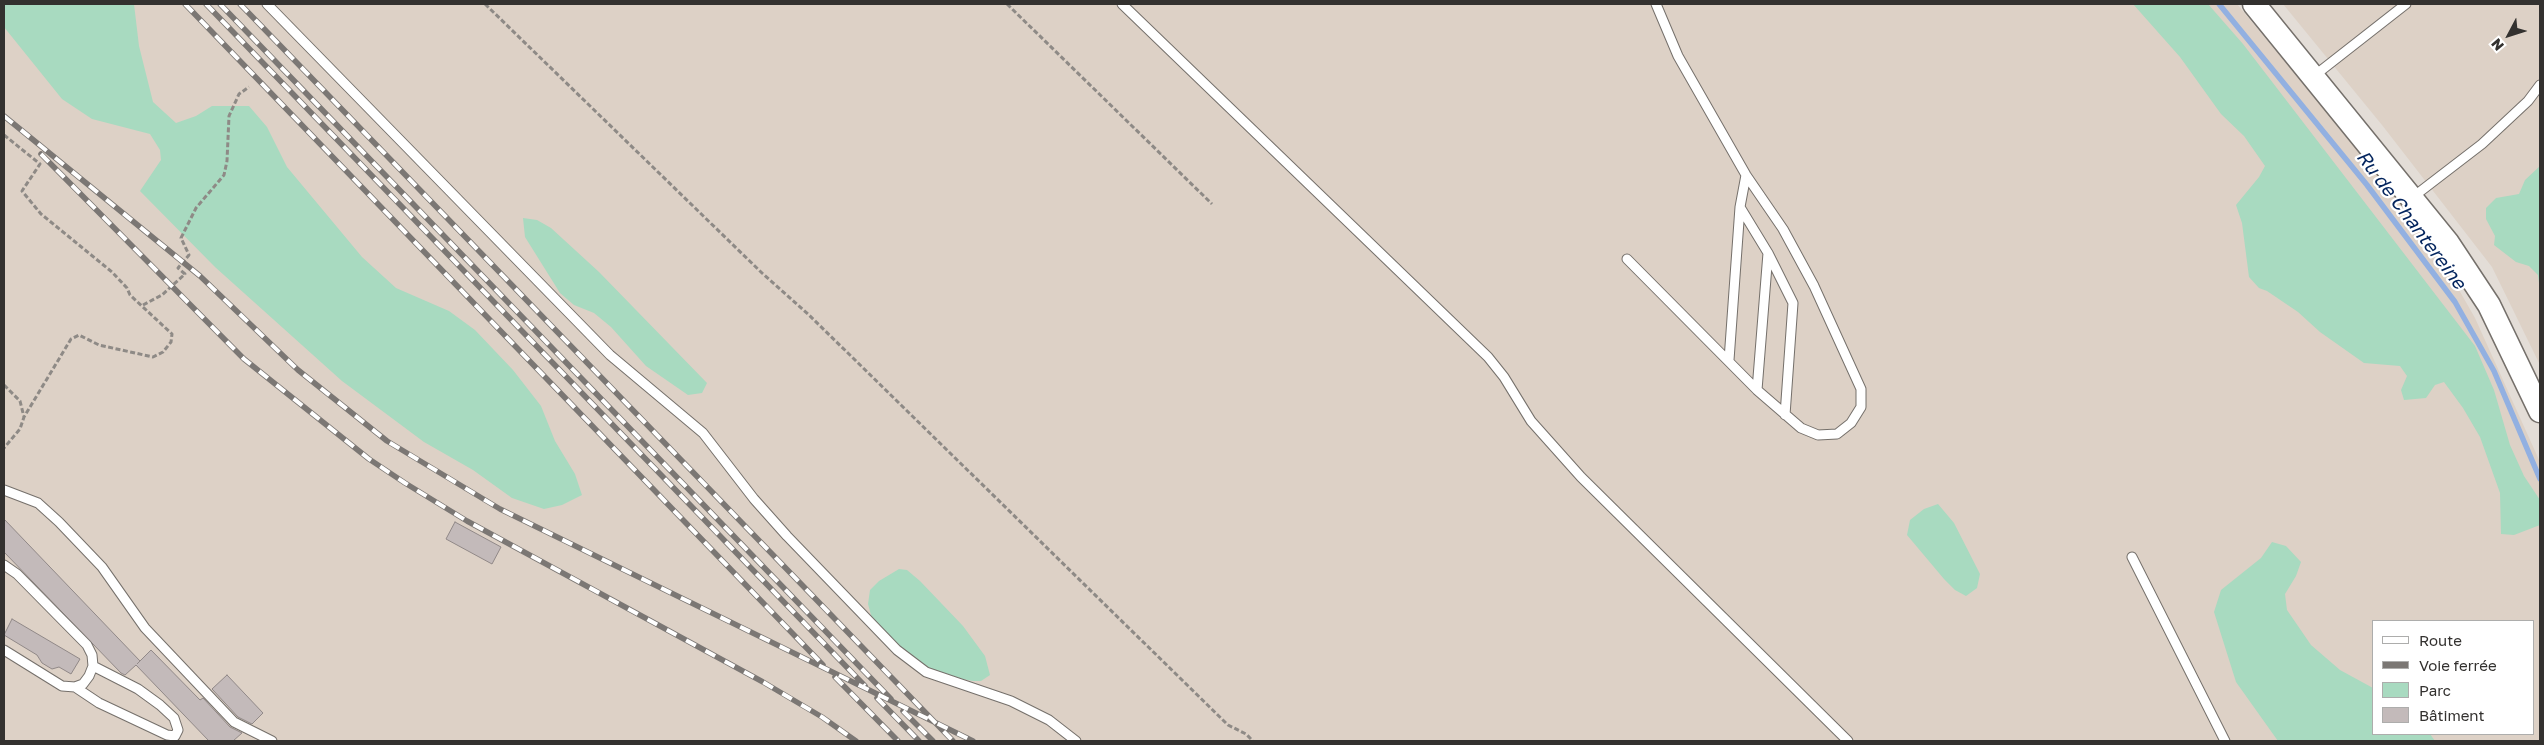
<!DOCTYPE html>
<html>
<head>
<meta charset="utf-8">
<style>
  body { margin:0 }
  #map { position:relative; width:2544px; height:745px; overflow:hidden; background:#e3ddd7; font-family:"Golos Text",sans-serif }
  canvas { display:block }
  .frame { position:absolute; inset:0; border:5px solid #33312f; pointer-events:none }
  .legend { position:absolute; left:2372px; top:620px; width:162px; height:115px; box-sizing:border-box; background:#fff; border:1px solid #adadac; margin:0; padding:6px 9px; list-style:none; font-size:15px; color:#33312f }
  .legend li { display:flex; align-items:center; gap:10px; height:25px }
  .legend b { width:25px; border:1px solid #adadac }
  .north { position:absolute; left:2484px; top:10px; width:50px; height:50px; -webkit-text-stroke:4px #fff; paint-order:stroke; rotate:230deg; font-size:14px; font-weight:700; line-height:20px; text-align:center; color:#33312f }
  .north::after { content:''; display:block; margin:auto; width:18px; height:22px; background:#33312f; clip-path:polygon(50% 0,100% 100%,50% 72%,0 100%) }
</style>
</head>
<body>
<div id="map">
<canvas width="2544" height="745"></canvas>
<div class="frame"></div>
<ul class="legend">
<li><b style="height:6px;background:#fff"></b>Route</li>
<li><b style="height:6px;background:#7b7774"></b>Voie ferrée</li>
<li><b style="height:14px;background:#a8dac0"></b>Parc</li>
<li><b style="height:14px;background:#c3baba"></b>Bâtiment</li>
</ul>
<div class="north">N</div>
</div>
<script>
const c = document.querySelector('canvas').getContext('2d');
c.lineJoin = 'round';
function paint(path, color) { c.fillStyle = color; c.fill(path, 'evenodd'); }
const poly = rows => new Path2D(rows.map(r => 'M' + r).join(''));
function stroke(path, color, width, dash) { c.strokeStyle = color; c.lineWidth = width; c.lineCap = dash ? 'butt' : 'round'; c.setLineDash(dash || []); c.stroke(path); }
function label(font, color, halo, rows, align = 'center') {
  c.font = font + ' "Golos Text",sans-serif'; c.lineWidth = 4.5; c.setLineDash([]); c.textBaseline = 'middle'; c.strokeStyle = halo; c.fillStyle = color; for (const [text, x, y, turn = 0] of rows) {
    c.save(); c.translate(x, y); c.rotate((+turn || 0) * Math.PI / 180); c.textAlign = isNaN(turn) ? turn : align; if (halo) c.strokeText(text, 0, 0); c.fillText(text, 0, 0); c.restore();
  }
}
paint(poly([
  [4,4,2237,4,2426,232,2475,318,2540,462,2540,741,4,741],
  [2373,621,2533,621,2533,734,2373,734],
  [2283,4,2540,4,2540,365,2492,267,2382,125]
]), '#ddd1c6');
paint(poly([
  [4,4,134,4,139,46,153,102,176,123,196,116,212,106,249,106,267,127,287,167,362,257,396,288,449,311,475,330,513,370,541,406,555,441,575,474,582,495,562,505,544,509,512,498,473,470,424,442,342,381,215,267,140,191,161,160,160,150,150,134,92,119,62,99,4,27],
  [2133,4,2208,4,2243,44,2475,346,2494,390,2510,445,2524,476,2540,500,2540,525,2514,535,2501,534,2500,493,2480,437,2463,408,2444,382,2435,385,2426,398,2404,400,2401,390,2407,376,2400,366,2364,363,2320,332,2298,312,2267,291,2259,288,2249,277,2242,223,2236,205,2259,177,2265,166,2244,136,2221,114,2180,57],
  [2540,166,2540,291,2538,275,2529,266,2516,262,2494,245,2495,236,2486,219,2486,208,2496,198,2519,194,2525,180],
  [523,218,537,220,551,228,599,272,707,383,702,393,688,395,646,366,611,327,594,313,574,305,560,293,525,237],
  [1938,504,1954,523,1980,574,1977,588,1966,596,1955,590,1944,579,1907,535,1910,520,1924,509],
  [2272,542,2286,546,2301,562,2296,576,2285,594,2287,610,2311,645,2340,670,2373,688,2373,734,2430,734,2435,741,2278,741,2236,682,2214,612,2221,590,2261,558],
  [899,569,907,570,920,581,963,626,985,656,990,675,981,681,973,681,930,673,874,626,868,604,870,590,879,581]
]), '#a8dac0');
stroke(poly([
  [2219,4,2367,185,2455,302,2494,371,2540,479]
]), '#92b0e1', 5.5);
const building = poly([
  [4,519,140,661,137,664,151,650,200,700,203,698,230,727,242,733,233,741,209,741,136,665,125,675,121,673,4,552,4,519],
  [455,522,501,547,492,564,446,539,455,522],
  [12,619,80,659,71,674,59,667,52,669,42,663,37,655,4,635,12,619],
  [227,675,263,713,252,724,238,717,212,689,227,675]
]);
paint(building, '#c3baba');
stroke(building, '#918988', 1);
const service = poly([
  [267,4,610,355,703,433,754,499,787,536,897,650,926,672,1011,701,1049,720,1076,741],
  [1122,4,1488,357,1504,377,1531,421,1581,477,1848,741],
  [2314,76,2406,4],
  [2413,197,2482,144,2528,101,2540,85],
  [1740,207,1768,253,1793,303,1785,415],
  [1627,259,1757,390,1801,428,1818,435,1837,434,1851,423,1861,407,1861,389,1814,286,1783,229,1746,175,1678,56,1656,4],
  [1729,360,1740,207,1746,175],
  [1757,390,1768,253],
  [4,490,38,503,59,522,102,567,145,628,234,722,272,741],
  [2132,557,2225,741],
  [4,565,17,574,87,645,92,655,93,666,89,676,83,684,75,687,62,686,4,650],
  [75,687,99,703,167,735,175,736,178,730,174,718,160,705,138,689,93,666]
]);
const tertiary = poly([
  [2254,4,2448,243,2489,305,2540,411]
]);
stroke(service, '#75706b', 11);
stroke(tertiary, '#75706b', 25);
stroke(poly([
  [485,4,762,273,808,314,1228,725,1246,734,1253,741],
  [1007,4,1212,204],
  [4,135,40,164,22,191,41,214,112,272,127,288,130,295,172,334,171,342,163,352,153,357,99,345,79,335,71,339,24,417],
  [143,305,162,295,185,274,178,268,189,255,181,238,196,208,224,175,227,161,229,116,239,94,249,87],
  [4,385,20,401,24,417,20,429,4,448]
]), '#8e8a86', 3, [5, 2.5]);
stroke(service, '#fff', 9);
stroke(tertiary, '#fff', 22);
const rail = poly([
  [185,4,823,665],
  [206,4,865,686],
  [220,4,891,699],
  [240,4,953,741],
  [4,116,200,276,298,370,387,441,500,509,973,741],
  [41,154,244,359,369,459,405,483,467,521,763,682,822,717,856,741],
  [835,677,898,741],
  [877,698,919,741],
  [903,711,933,741]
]);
stroke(rail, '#7b7774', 5.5);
stroke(rail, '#fff', 4, [11]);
label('italic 19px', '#03245d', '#fff', [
  ["Ru de Chantereine",2411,220,53]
]);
</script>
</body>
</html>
